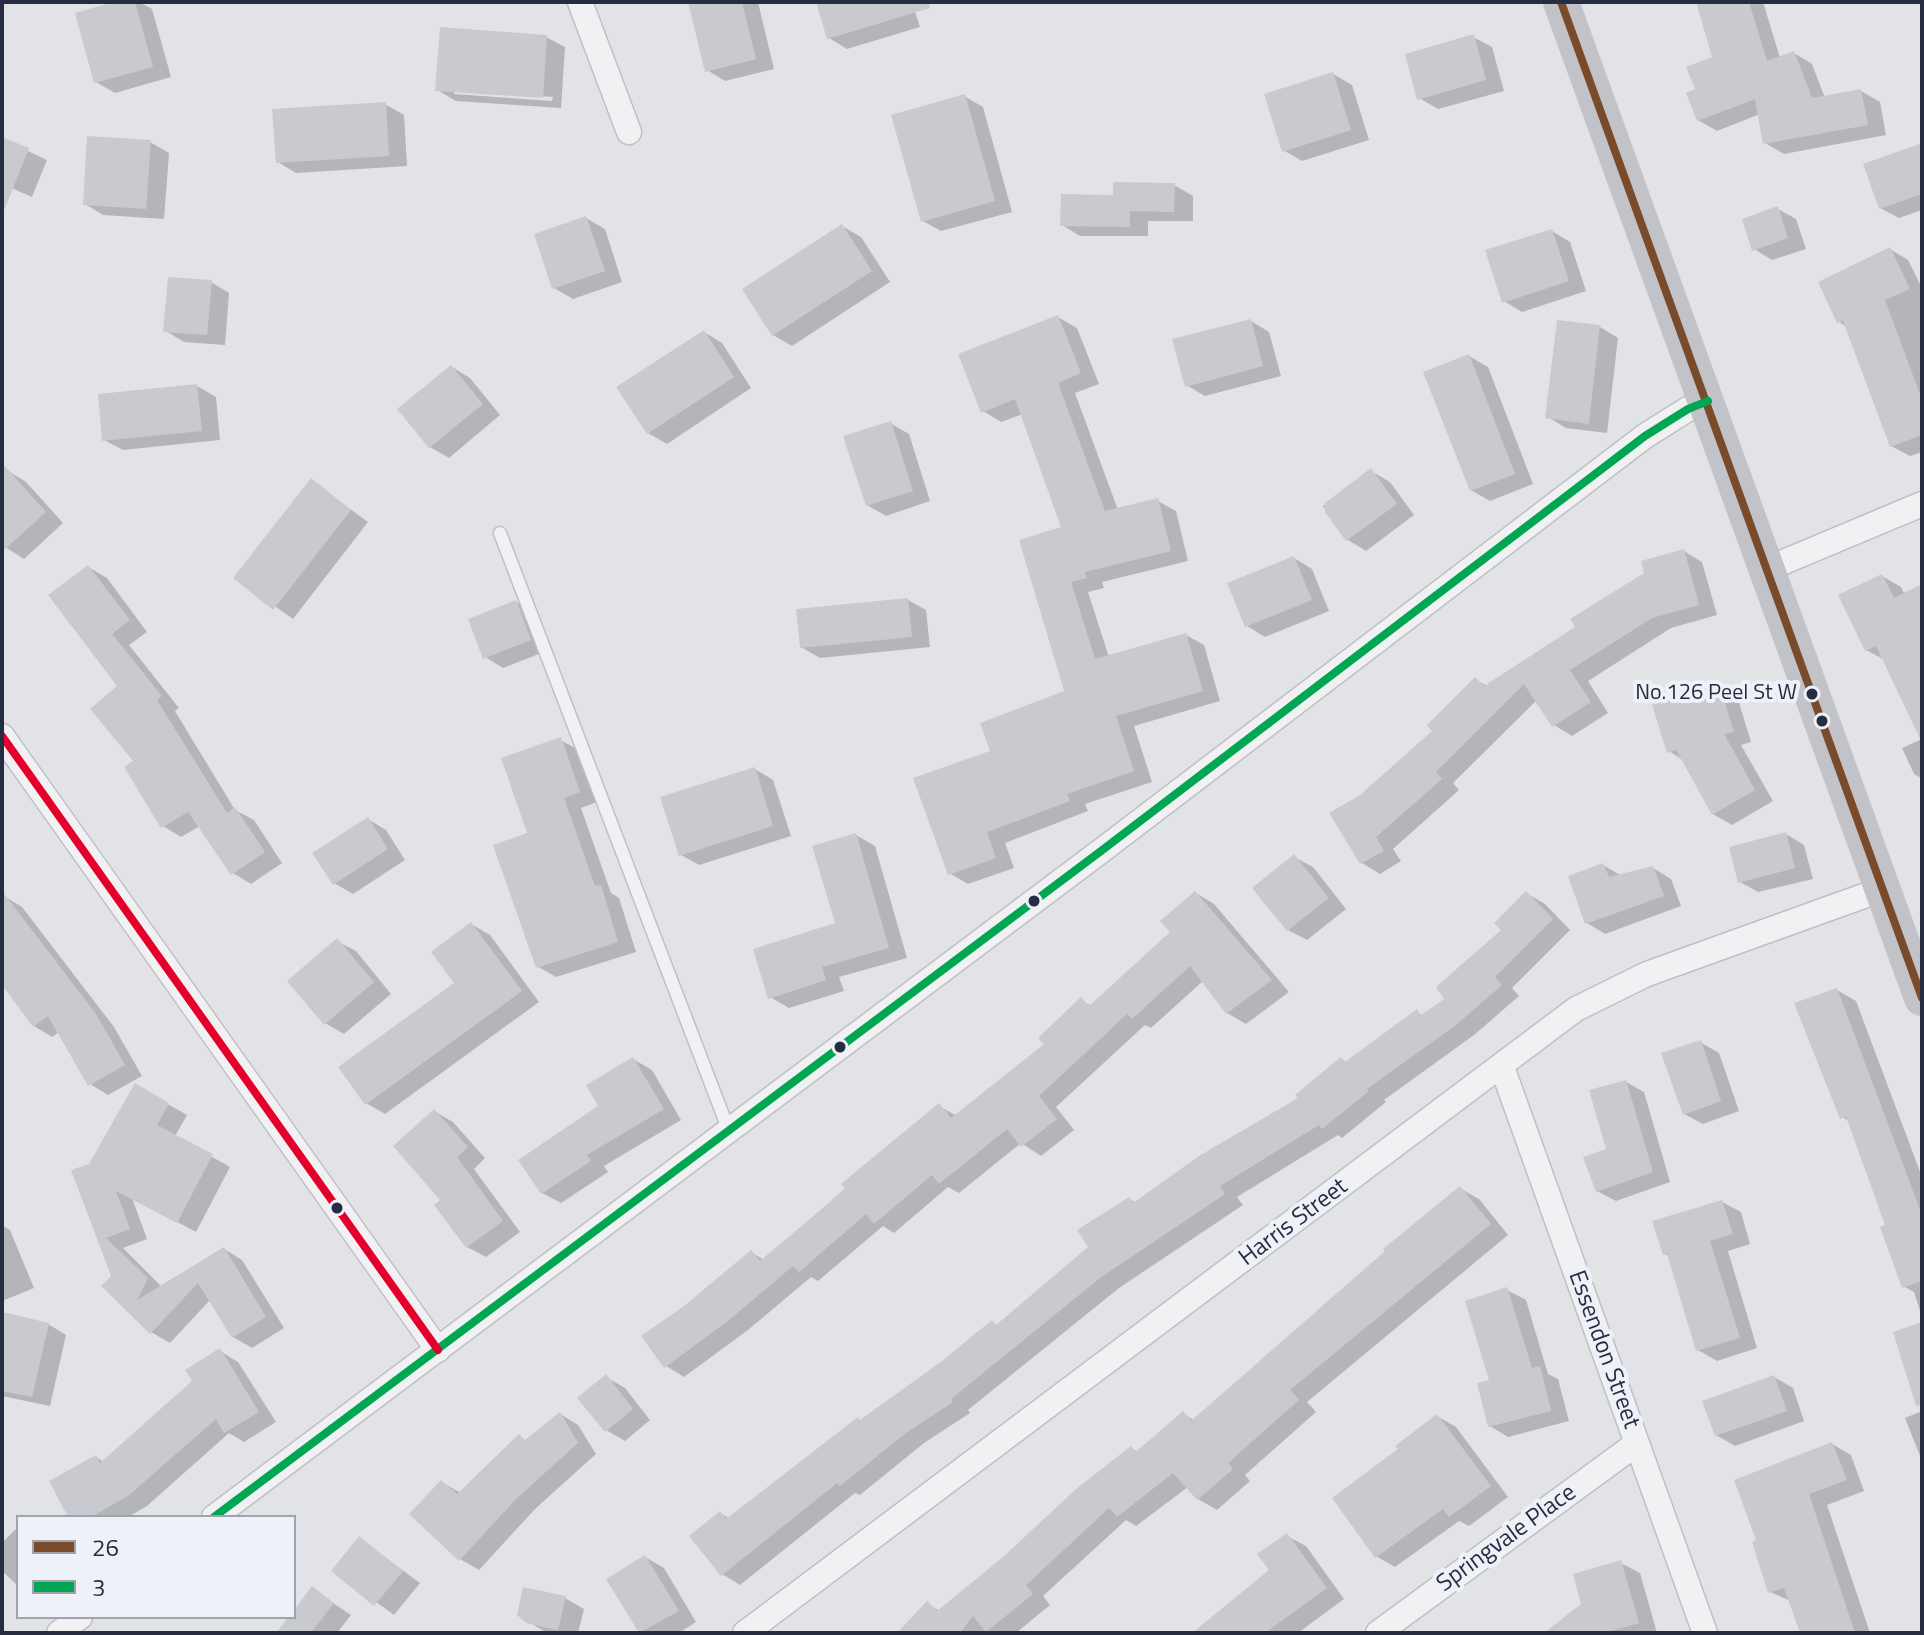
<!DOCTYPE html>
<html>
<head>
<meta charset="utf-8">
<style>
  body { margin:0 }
  #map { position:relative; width:1924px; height:1635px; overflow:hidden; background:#e2e3e7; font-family:"Titillium Web",sans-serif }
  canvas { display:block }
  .frame { position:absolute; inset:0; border:4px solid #262d42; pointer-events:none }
  .legend { position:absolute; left:16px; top:1515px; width:280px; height:104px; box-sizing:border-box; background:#eef1f7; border:2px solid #9ea3af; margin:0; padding:10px 14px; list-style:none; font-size:24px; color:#262d42 }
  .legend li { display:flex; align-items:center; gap:16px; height:40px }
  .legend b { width:40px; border:2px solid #9ea3af }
</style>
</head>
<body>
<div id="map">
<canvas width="1924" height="1635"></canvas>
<div class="frame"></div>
<ul class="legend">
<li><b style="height:10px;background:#7a4b2a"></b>26</li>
<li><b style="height:10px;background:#00a651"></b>3</li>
</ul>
</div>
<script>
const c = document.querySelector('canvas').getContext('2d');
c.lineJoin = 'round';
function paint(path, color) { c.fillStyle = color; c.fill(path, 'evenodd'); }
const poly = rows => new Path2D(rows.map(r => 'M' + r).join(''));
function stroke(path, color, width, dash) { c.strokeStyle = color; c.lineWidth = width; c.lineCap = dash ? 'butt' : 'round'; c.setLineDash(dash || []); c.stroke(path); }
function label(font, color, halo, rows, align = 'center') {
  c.font = font + ' "Titillium Web",sans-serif'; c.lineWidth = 8; c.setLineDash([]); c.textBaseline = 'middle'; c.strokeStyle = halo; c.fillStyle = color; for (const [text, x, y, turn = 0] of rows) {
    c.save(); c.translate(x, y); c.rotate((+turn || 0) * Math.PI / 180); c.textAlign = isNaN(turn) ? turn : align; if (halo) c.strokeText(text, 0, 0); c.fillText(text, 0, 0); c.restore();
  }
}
paint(poly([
  [122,2,139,2,152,9,171,77,115,93,96,82],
  [690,2,758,2,774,69,725,81,707,70],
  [822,2,912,2,920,27,847,49,829,38],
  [1698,2,1763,2,1780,58,1794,53,1812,64,1825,98,1861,91,1880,102,1886,135,1784,154,1765,143,1760,114,1717,131,1698,120,1697,91,1714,58],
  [546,37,565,47,561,108,456,101,437,90],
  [454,90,553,97,552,101,454,94],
  [1473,37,1492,47,1504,91,1438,109,1419,98],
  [1333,74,1352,85,1369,140,1302,161,1283,150],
  [964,96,983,107,1012,212,941,231,923,221],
  [385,104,404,115,407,166,296,173,278,162],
  [2,139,47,160,32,197,2,184],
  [150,142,169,153,164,219,103,215,85,204],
  [1922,145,1922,210,1899,218,1880,208],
  [1174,185,1193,196,1193,221,1148,221,1148,236,1080,236,1062,225,1115,197],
  [1778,209,1796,219,1806,249,1772,260,1754,249],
  [586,218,605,229,622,282,573,299,554,288],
  [842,226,861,237,890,282,792,346,773,335],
  [1552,231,1570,242,1586,291,1522,312,1504,301],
  [1890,249,1908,260,1922,288,1922,452,1910,456,1891,446,1847,327,1839,322],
  [211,282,229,293,225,345,184,342,166,331],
  [1058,317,1077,328,1099,384,1075,393,1118,510,1158,501,1176,511,1188,561,1102,582,1104,588,1088,592,1109,657,1186,635,1204,645,1220,701,1134,726,1152,782,1085,804,1088,811,1005,843,1014,868,968,884,949,873,993,752,1066,692,1064,528,1023,414,1001,422,983,411],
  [1251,321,1269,332,1281,376,1205,396,1186,385],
  [1600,327,1618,338,1607,433,1566,428,1548,417],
  [704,332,722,343,751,388,667,444,648,433],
  [1469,356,1488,367,1533,484,1490,501,1471,490],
  [452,367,470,378,500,415,449,458,430,447],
  [197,386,216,397,220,440,123,450,104,440],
  [890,423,909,434,930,501,886,516,867,505],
  [8,471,26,482,63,523,24,559,2,545,2,477],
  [1371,471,1390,482,1414,515,1366,551,1348,540,1323,506],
  [312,481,368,522,293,619,235,578],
  [1684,551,1702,562,1717,615,1671,628,1588,681,1608,713,1572,736,1554,725,1537,700,1453,783,1459,790,1393,849,1401,861,1380,874,1362,863,1361,796,1435,731,1476,680,1487,686,1578,627],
  [1294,558,1312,569,1329,611,1265,637,1247,626],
  [88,567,107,578,147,632,129,645,179,708,175,711,235,810,254,820,282,863,251,884,233,873,200,826,181,837,163,826,136,762],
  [1882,576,1901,587,1905,595,1922,587,1922,739,1885,660,1866,650],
  [908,600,926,610,930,647,820,658,801,647],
  [516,602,535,613,549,650,503,668,485,657],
  [1718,686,1737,696,1751,742,1741,745,1773,801,1732,825,1713,814,1683,760,1669,751],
  [1922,739,1922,779,1914,774,1902,748],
  [560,740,579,750,597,802,581,808,611,893,619,898,636,952,556,977,537,966,530,834],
  [755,769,773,780,791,836,699,865,681,855],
  [368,819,386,830,405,860,353,894,334,883],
  [1786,834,1804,845,1813,879,1758,892,1740,882],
  [856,835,875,846,907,958,839,977,844,991,789,1008,770,997,837,924],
  [1294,857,1313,867,1346,909,1307,940,1288,930],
  [1603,865,1622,876,1653,868,1671,879,1681,906,1605,934,1587,923],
  [1196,893,1214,904,1289,992,1246,1024,1227,1013,1203,981,1151,1028,1145,1025,1056,1107,1074,1130,1041,1156,1021,1143,959,1193,948,1187,894,1233,883,1226,818,1281,811,1277,748,1330,684,1377,666,1366,685,1308,751,1252,764,1260,939,1106,957,1116,1047,1045,1081,1000,1091,1006,1172,932],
  [1526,893,1545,904,1570,930,1512,988,1519,996,1474,1035,1384,1100,1386,1102,1342,1138,1338,1135,1237,1197,1243,1205,1119,1288,968,1410,970,1413,924,1443,860,1495,855,1493,740,1585,722,1574,720,1513,730,1519,943,1363,992,1322,998,1326,1091,1248,1129,1199,1136,1203,1301,1099,1342,1059,1347,1063,1417,1012,1424,1016,1447,1000,1504,930],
  [4,896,22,907,114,1027,142,1076,108,1095,90,1084,59,1032,52,1037,34,1026,2,982],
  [471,924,490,935,539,1002,385,1114,366,1103,457,984],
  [337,941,356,951,391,994,344,1034,325,1023],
  [1837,990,1856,1001,1922,1177,1922,1317,1914,1292,1903,1286,1887,1226,1850,1122,1842,1117],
  [1700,1042,1719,1053,1739,1111,1703,1124,1684,1114],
  [633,1059,652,1070,681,1120,604,1166,608,1172,561,1203,542,1193],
  [1626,1082,1644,1092,1670,1182,1616,1201,1597,1191],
  [136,1086,187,1115,175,1136,230,1167,196,1232,132,1198,147,1239,123,1248,162,1287,224,1249,242,1260,284,1328,252,1348,233,1337,210,1300,170,1343,151,1332,113,1276,90,1165],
  [434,1111,453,1122,485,1158,474,1169,520,1232,486,1257,467,1247,443,1200],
  [1461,1189,1479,1199,1508,1235,1307,1402,1316,1412,1245,1475,1250,1481,1217,1510,1198,1499,1188,1487,1136,1526,1126,1520,1043,1596,1050,1605,1016,1633,900,1633,927,1604,940,1611,1131,1448,1138,1452,1183,1414,1194,1420],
  [1722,1202,1741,1212,1750,1244,1728,1251,1757,1348,1717,1361,1698,1350,1670,1257,1664,1254],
  [2,1225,10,1230,34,1288,2,1301],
  [1507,1290,1526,1300,1548,1374,1558,1379,1569,1421,1508,1437,1490,1426,1492,1381],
  [2,1314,48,1324,66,1335,50,1406,2,1396],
  [220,1351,238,1362,276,1422,244,1442,229,1433,147,1506,128,1517,70,1517,96,1457,104,1462,195,1382],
  [606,1377,625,1388,650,1420,625,1441,606,1430],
  [1774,1377,1793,1388,1804,1421,1735,1446,1716,1435],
  [1922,1411,1922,1461,1905,1418],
  [560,1414,578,1425,596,1454,535,1509,479,1570,460,1559,441,1482,461,1493,520,1437,527,1441],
  [1437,1416,1456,1427,1508,1497,1469,1526,1459,1521,1395,1567,1376,1556,1401,1450],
  [1832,1444,1851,1455,1864,1491,1827,1505,1870,1633,1802,1633,1791,1601,1770,1592,1754,1543],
  [18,1527,18,1586,2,1571,2,1543],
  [1287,1536,1306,1546,1344,1599,1298,1633,1195,1633,1272,1571],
  [360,1539,420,1583,394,1615,334,1571],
  [645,1557,664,1568,696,1622,679,1633,646,1633,639,1629],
  [1621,1563,1640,1573,1657,1633,1548,1633,1583,1605],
  [312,1589,351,1615,337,1633,279,1633],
  [565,1598,584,1609,578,1633,547,1633,527,1621]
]), '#0003');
paint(poly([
  [114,2,135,2,153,67,94,83,75,13],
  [688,2,742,2,756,59,705,72],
  [816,2,929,2,930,8,827,39],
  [1696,2,1749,2,1767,61,1794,51,1812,98,1861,89,1868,125,1763,144,1755,99,1697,121,1686,93,1695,89,1686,67,1712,57],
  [440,27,547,35,543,98,435,91],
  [1474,34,1486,80,1417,100,1405,54],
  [1333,72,1351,130,1282,152,1264,94],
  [965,94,995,201,921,222,891,115],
  [386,102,389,156,276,163,272,109],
  [87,136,151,140,146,209,83,205],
  [2,137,29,148,3,213,2,213],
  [1922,143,1922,194,1879,209,1863,164],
  [1113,182,1175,183,1174,212,1130,211,1130,227,1060,226,1061,194,1113,195],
  [1778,206,1788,238,1752,251,1742,219],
  [586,216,605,271,552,289,534,234],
  [842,224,872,271,772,336,742,289],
  [1552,229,1569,281,1502,303,1485,250],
  [1890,247,1910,289,1885,300,1922,400,1922,435,1890,447,1843,321,1837,323,1818,282],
  [168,277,212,280,207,335,163,332],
  [1058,315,1081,373,1058,383,1105,511,1158,498,1171,551,1085,572,1087,578,1071,582,1095,659,1186,633,1203,691,1116,716,1134,771,1067,794,1070,801,987,832,996,858,948,875,913,778,990,751,980,723,1064,691,1019,540,1061,527,1015,399,981,413,958,354],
  [1251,319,1263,366,1185,387,1172,339],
  [1557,320,1600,325,1589,424,1545,418],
  [704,330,734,377,647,434,616,387],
  [1469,354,1515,474,1470,491,1423,372],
  [451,365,483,404,429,448,397,409],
  [197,384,202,431,102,441,98,394],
  [891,421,913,491,866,506,843,436],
  [2,463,46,512,2,552],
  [1371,468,1397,504,1346,541,1325,512,1325,503],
  [311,478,351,510,273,610,233,578],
  [1684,549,1699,605,1652,618,1570,670,1591,702,1552,727,1524,684,1436,772,1442,779,1376,837,1384,851,1360,864,1329,813,1360,795,1432,731,1427,725,1475,677,1484,686,1575,627,1570,619,1644,573,1641,561],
  [1294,556,1312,600,1245,627,1227,583],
  [88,565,130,620,112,634,162,696,157,700,227,813,235,807,265,852,231,875,188,812,161,828,124,767,133,761,90,709,117,686,48,595],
  [1882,574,1894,598,1922,584,1922,743,1876,646,1865,651,1838,595],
  [908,598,912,637,800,648,796,609],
  [516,600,531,640,483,659,468,619],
  [1719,684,1734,732,1724,734,1755,790,1712,815,1676,750,1667,753,1652,705],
  [561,737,580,792,564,798,595,886,601,885,618,942,536,968,493,845,527,833,501,758],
  [755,767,773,826,679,856,660,797],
  [368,817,388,849,333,885,312,853],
  [1786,832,1795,868,1738,883,1729,847],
  [856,833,889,948,822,967,826,980,768,999,753,949,835,923,812,846],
  [1294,854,1329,898,1287,931,1252,888],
  [1603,863,1609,877,1653,866,1664,896,1585,924,1568,876],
  [2,891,96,1014,125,1065,88,1086,48,1016,33,1027,2,985],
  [1195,891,1272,980,1226,1014,1190,966,1132,1019,1127,1014,1039,1096,1057,1119,1021,1147,1007,1129,939,1184,932,1175,874,1224,866,1214,799,1272,793,1266,729,1320,664,1368,641,1336,684,1306,751,1250,760,1261,845,1189,841,1184,939,1103,951,1118,1044,1044,1038,1038,1081,997,1089,1006,1170,932,1160,921],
  [1526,891,1553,919,1495,977,1502,985,1456,1025,1367,1089,1369,1091,1322,1129,1319,1125,1220,1186,1225,1194,1100,1278,951,1399,953,1402,906,1433,840,1486,837,1483,721,1576,689,1536,720,1511,726,1519,858,1417,860,1420,942,1361,992,1320,996,1325,1088,1247,1077,1230,1129,1197,1133,1203,1199,1156,1298,1098,1295,1095,1341,1057,1345,1062,1417,1009,1421,1015,1444,999,1436,987,1501,930,1494,923],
  [471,922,522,991,365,1105,338,1067,454,983,431,952],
  [337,938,374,982,324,1025,287,981],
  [1837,988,1922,1215,1922,1281,1902,1288,1880,1227,1885,1225,1846,1117,1840,1119,1794,1003],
  [1701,1040,1721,1101,1683,1115,1661,1053],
  [633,1057,664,1109,587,1155,591,1161,541,1194,518,1160,598,1106,586,1085],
  [1626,1080,1653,1172,1596,1192,1583,1157,1606,1149,1589,1090],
  [135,1083,169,1103,157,1125,213,1154,177,1223,116,1191,130,1229,106,1238,148,1278,137,1300,224,1247,266,1317,232,1338,198,1283,150,1334,101,1286,111,1276,71,1170,89,1164],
  [434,1109,468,1147,457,1157,503,1221,466,1248,434,1205,440,1200,393,1146],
  [1460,1186,1491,1224,1290,1390,1299,1400,1228,1463,1233,1469,1197,1500,1173,1473,1117,1517,1109,1508,1026,1585,1033,1594,986,1632,973,1616,960,1633,897,1633,927,1601,937,1611,1003,1557,1076,1489,1131,1446,1136,1452,1183,1411,1191,1421,1385,1251,1383,1249],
  [1722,1200,1733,1234,1710,1241,1740,1338,1696,1351,1667,1254,1663,1255,1652,1221],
  [1507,1287,1532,1368,1540,1366,1551,1411,1488,1427,1477,1383,1489,1380,1465,1301],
  [2,1312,49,1323,32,1397,2,1391],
  [1922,1322,1922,1405,1916,1406,1893,1332],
  [220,1348,259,1412,224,1433,216,1419,128,1496,91,1517,68,1517,49,1481,96,1455,100,1463,192,1381,185,1370],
  [606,1374,633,1409,605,1432,577,1398],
  [1774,1375,1787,1411,1715,1436,1702,1401],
  [560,1412,578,1443,516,1499,459,1561,409,1514,441,1480,457,1494,519,1434,525,1440],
  [1437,1414,1491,1486,1449,1517,1443,1509,1375,1558,1332,1498,1398,1449,1395,1446],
  [1832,1442,1847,1480,1809,1494,1855,1633,1800,1633,1784,1588,1768,1593,1752,1542,1756,1540,1734,1480],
  [1287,1533,1327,1588,1265,1633,1192,1633,1269,1570,1257,1554],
  [359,1536,403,1571,374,1606,331,1571],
  [645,1555,679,1611,639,1633,606,1579],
  [1621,1560,1639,1623,1604,1633,1544,1633,1581,1604,1573,1574],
  [312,1586,334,1603,311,1633,276,1633,288,1617,294,1617,294,1610],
  [523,1587,566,1596,558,1630,526,1623,517,1615]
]), '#c9cacf');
const lane = poly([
  [500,533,729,1131]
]);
const street = poly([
  [580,2,629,132],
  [1767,569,1922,504],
  [2,736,438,1350],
  [1502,1067,1705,1633],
  [214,1517,1101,851,1645,436,1688,409,1708,401],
  [59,1633,80,1617],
  [745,1633,1576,1009,1647,974,1883,889],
  [1378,1633,1636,1444]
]);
stroke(lane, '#bfc0c5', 15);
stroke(street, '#bfc0c5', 27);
stroke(lane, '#f1f1f3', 12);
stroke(street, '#f1f1f3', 24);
stroke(poly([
  [1561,2,1922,998]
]), '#c2c3c9', 36);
stroke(poly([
  [1561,2,1922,998]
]), '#7a4b2a', 8);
stroke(poly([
  [214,1517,1101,851,1645,436,1688,409,1708,401]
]), '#00a651', 8);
stroke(poly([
  [2,736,438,1350]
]), '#e4002b', 8);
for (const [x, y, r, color] of [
  [1812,694,7,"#262d42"],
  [1822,721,7,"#262d42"],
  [1034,901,7,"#262d42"],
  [840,1047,7,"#262d42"],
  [337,1208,7,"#262d42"]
]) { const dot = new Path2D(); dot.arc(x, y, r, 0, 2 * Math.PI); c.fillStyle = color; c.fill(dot); stroke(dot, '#eef1f7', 3); }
label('22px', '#262d42', '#eef1f7', [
  ["No.126 Peel St W",1797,694]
], 'right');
label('24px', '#262d42', '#eef1f7', [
  ["Harris Street",1294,1223,-37],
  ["Essendon Street",1603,1350,70],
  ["Springvale Place",1507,1539,-36]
]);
</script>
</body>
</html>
